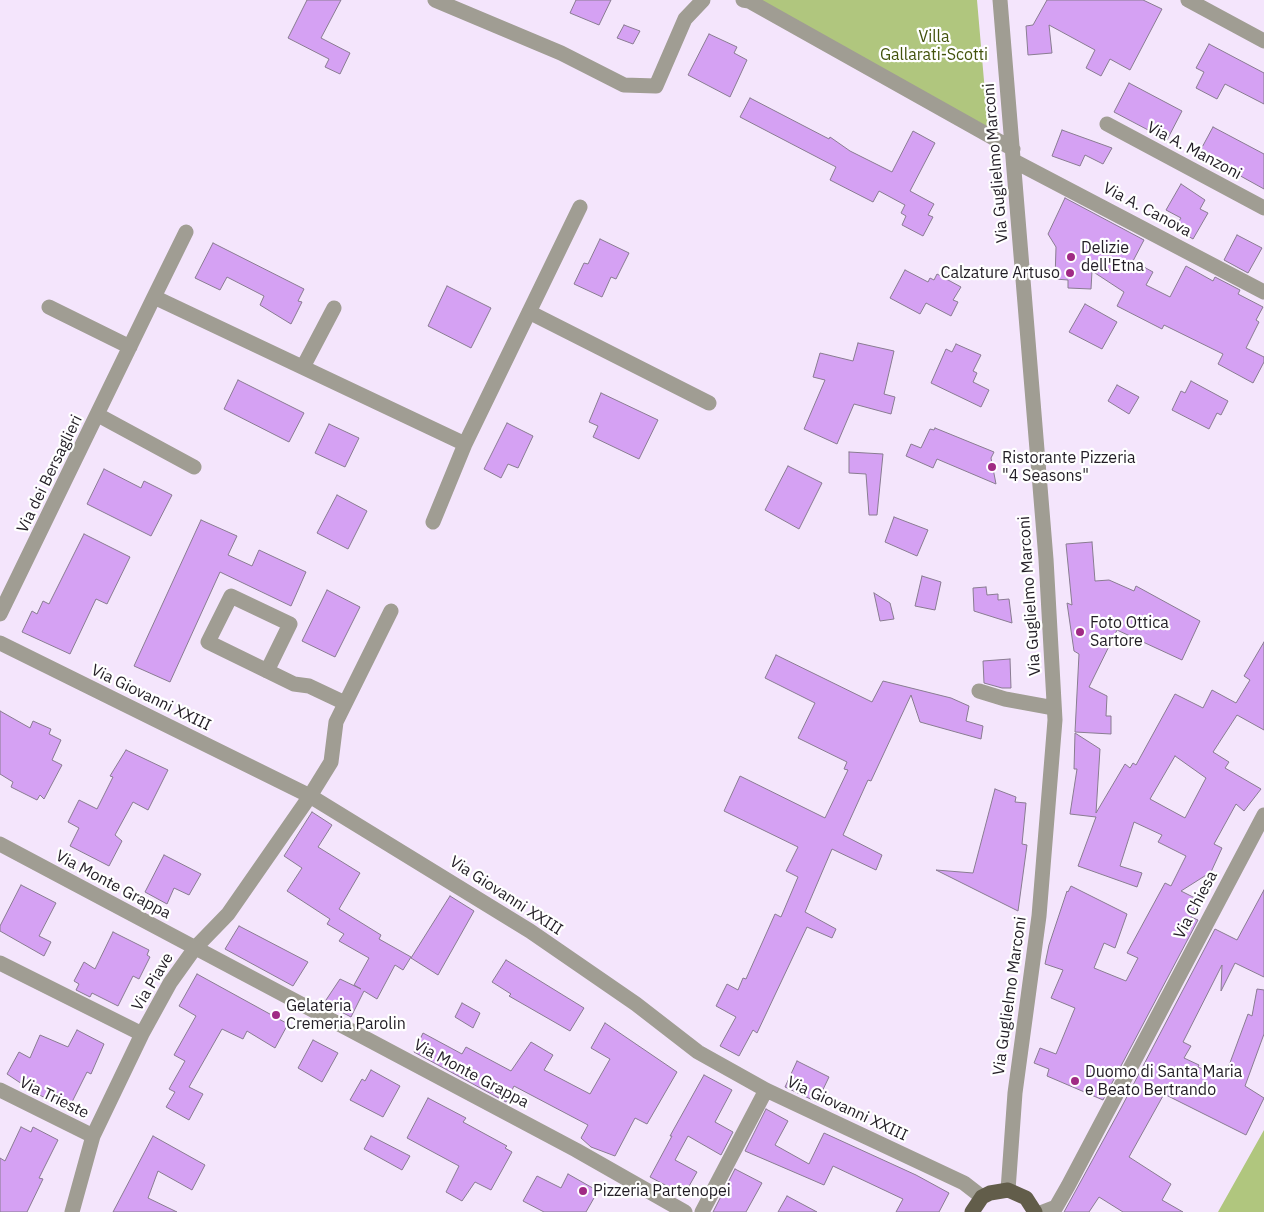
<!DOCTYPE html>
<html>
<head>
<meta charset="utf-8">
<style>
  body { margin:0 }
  canvas { display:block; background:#f4e5fc }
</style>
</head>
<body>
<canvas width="1264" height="1212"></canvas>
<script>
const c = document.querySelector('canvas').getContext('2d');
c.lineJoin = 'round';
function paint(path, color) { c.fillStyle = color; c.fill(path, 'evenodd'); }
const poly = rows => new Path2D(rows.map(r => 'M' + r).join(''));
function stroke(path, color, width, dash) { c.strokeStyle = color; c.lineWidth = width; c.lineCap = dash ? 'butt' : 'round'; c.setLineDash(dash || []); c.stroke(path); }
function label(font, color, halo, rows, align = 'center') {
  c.font = font + ' "IBM Plex Sans",sans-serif'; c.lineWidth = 4.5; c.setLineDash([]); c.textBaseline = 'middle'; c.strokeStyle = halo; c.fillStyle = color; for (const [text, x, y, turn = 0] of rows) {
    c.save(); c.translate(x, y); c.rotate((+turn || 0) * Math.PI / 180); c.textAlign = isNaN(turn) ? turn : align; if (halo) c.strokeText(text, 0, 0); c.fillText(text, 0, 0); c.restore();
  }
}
paint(poly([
  [751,0,977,0,988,127],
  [1264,1130,1264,1212,1218,1212]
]), '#b0c67e');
const building = poly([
  [307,0,341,0,321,38,350,53,340,74,325,67,329,59,288,38,307,0],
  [576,0,611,0,599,25,570,13,576,0],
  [1047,0,1143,0,1162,9,1130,70,1110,59,1101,76,1086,68,1095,50,1049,25,1052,53,1028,55,1026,26,1033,25,1047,0],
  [624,25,640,31,633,44,617,38,624,25],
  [709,34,737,47,734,53,747,60,730,97,688,75,709,34],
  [1209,44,1264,73,1264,104,1225,84,1217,99,1196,88,1204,72,1196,68,1209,44],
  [1129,83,1182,111,1167,140,1114,112,1129,83],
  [750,98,829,139,830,137,850,151,892,172,913,131,935,143,910,191,934,204,928,215,933,217,923,236,902,225,906,216,901,213,905,205,879,191,873,202,830,180,836,167,740,117,750,98],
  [1213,127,1264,154,1264,189,1199,153,1213,127],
  [1062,130,1112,148,1103,164,1085,155,1080,166,1052,156,1062,130],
  [1181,184,1205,200,1200,209,1208,213,1193,239,1174,228,1181,218,1166,210,1181,184],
  [1065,198,1144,240,1133,261,1153,272,1146,285,1170,297,1186,266,1213,281,1215,277,1240,290,1238,294,1263,307,1256,320,1259,322,1246,348,1264,357,1264,362,1253,383,1218,364,1223,354,1164,325,1162,329,1117,306,1124,292,1092,271,1091,289,1068,288,1068,280,1055,279,1056,247,1048,234,1065,198],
  [1237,235,1262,248,1248,273,1224,260,1237,235],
  [600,239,629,253,616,279,611,277,602,297,574,284,584,263,588,264,600,239],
  [213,243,304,289,298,301,302,302,291,324,260,305,264,296,227,277,220,290,195,278,213,243],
  [905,270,928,282,930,278,934,280,937,274,961,287,953,300,958,302,951,316,926,303,920,314,890,298,905,270],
  [447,286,491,308,471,348,428,326,447,286],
  [1085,304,1117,322,1102,349,1069,332,1085,304],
  [858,343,894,351,884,394,895,397,891,414,854,404,837,444,804,429,825,380,813,377,820,353,853,361,858,343],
  [956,344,981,355,973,371,977,373,973,382,989,390,981,407,931,383,946,349,952,352,956,344],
  [238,380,304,413,289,442,224,409,238,380],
  [1191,381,1228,401,1221,415,1217,413,1209,429,1172,410,1181,391,1185,393,1191,381],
  [1117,385,1139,397,1129,414,1108,401,1117,385],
  [601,393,658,420,639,459,593,437,598,426,589,422,601,393],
  [507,423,533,436,518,468,508,464,501,478,484,469,507,423],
  [329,424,359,438,345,467,315,453,329,424],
  [935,428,994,452,991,458,996,484,937,459,933,468,906,456,911,444,921,448,930,429,934,430,935,428],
  [849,452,883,454,877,515,869,515,866,474,849,473,849,452],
  [788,466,822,483,799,529,765,510,788,466],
  [104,469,141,488,144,481,172,495,151,536,87,504,104,469],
  [337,495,367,511,348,549,317,533,337,495],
  [894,517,928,530,917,556,885,542,894,517],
  [201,520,237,536,228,555,252,566,259,550,306,572,291,606,220,572,170,682,134,666,201,520],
  [84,534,130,557,107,604,96,599,70,654,22,632,32,611,37,614,43,601,49,604,84,534],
  [1092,542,1095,581,1109,580,1134,591,1136,586,1200,621,1182,660,1117,630,1089,687,1107,696,1106,716,1111,716,1111,734,1075,732,1079,654,1074,651,1067,603,1072,605,1066,544,1092,542],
  [922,576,941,582,935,610,915,606,922,576],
  [986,587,987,595,998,594,998,600,1009,599,1012,623,974,611,973,588,986,587],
  [327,590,360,607,335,657,302,641,327,590],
  [874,593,890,603,894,619,880,621,874,593],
  [1264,642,1264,730,1237,715,1213,752,1229,762,1225,768,1261,789,1244,811,1236,804,1214,844,1222,848,1211,872,1181,891,1199,900,1191,917,1198,920,1103,1100,1047,1076,1049,1069,1034,1063,1040,1048,1056,1054,1075,1008,1051,998,1063,970,1045,964,1049,945,1067,891,1068,892,1071,886,1127,914,1115,948,1104,943,1094,968,1126,981,1138,958,1127,953,1165,883,1171,886,1186,856,1158,842,1162,835,1134,822,1120,866,1142,873,1137,887,1078,866,1096,817,1070,814,1077,769,1074,769,1075,733,1100,749,1096,813,1125,764,1130,768,1133,763,1136,765,1175,694,1203,708,1212,690,1236,703,1250,680,1244,676,1264,642],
  [1175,756,1206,778,1185,818,1150,799,1175,756],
  [776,655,872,702,883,681,951,698,969,706,966,721,983,726,981,739,920,722,911,695,871,781,868,780,843,835,882,855,876,870,832,849,805,912,836,929,832,938,807,927,757,1033,753,1030,739,1056,720,1046,736,1017,716,1006,727,984,738,990,743,978,746,979,775,914,781,917,798,877,786,871,798,847,724,811,740,776,825,818,848,770,844,769,847,762,798,738,815,703,765,678,776,655],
  [1010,659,1011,688,1002,688,984,683,983,661,1010,659],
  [0,711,30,728,33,721,51,729,49,734,61,740,52,760,62,765,44,799,40,795,37,800,11,787,13,782,0,774,0,711],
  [126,750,168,770,148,810,133,802,115,835,122,841,109,866,70,846,79,828,68,822,79,800,97,809,113,777,110,776,126,750],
  [995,789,1016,797,1015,802,1026,803,1022,844,1027,845,1018,911,936,870,973,873,995,789],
  [312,812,332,825,318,847,360,873,339,909,381,935,379,939,411,957,403,970,395,965,377,999,364,991,351,1017,324,1003,340,979,361,989,354,985,369,958,339,941,344,934,327,924,330,919,287,891,302,868,284,856,312,812],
  [164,855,201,874,189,895,174,888,167,904,145,892,164,855],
  [21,885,56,903,39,936,51,942,44,956,0,931,0,926,21,885],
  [1264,890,1264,977,1235,963,1221,991,1222,965,1183,1042,1191,1046,1184,1058,1199,1065,1198,1067,1224,1079,1248,1014,1252,1016,1257,989,1264,990,1264,1034,1245,1086,1264,1098,1246,1135,1164,1094,1129,1157,1171,1184,1162,1200,1183,1212,1123,1212,1099,1197,1089,1212,1064,1212,1121,1108,1215,929,1237,940,1264,890],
  [450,896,474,911,438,975,411,958,450,896],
  [239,926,308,962,293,986,225,949,239,926],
  [113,932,149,950,147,955,150,957,139,979,133,976,118,1006,92,993,90,997,76,990,79,984,74,981,84,962,95,969,113,932],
  [506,960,584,1008,570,1031,509,996,511,994,492,982,506,960],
  [197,974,288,1024,275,1048,247,1031,243,1039,222,1029,189,1087,203,1094,189,1120,166,1107,175,1092,169,1089,185,1061,174,1055,196,1016,179,1006,197,974],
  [462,1003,480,1013,473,1028,455,1017,462,1003],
  [605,1023,677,1072,647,1124,635,1118,615,1156,591,1147,581,1138,588,1125,514,1086,506,1102,414,1052,423,1033,462,1054,466,1047,511,1071,531,1042,553,1055,544,1070,590,1094,610,1059,591,1048,605,1023],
  [77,1030,104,1044,91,1074,87,1072,68,1110,34,1092,7,1074,19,1052,30,1058,40,1035,68,1047,77,1030],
  [313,1040,338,1053,322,1082,298,1068,313,1040],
  [797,1061,829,1077,817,1102,785,1087,797,1061],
  [371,1070,400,1086,383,1117,350,1100,362,1079,365,1081,371,1070],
  [704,1075,732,1090,715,1122,733,1132,721,1155,688,1136,675,1160,697,1172,684,1195,650,1177,672,1136,670,1136,704,1075],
  [428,1098,466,1118,463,1122,507,1146,505,1148,512,1152,491,1190,475,1182,462,1201,446,1192,459,1166,407,1138,428,1098],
  [766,1109,788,1121,775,1145,809,1164,824,1133,916,1175,949,1193,939,1212,896,1212,903,1199,833,1166,824,1185,745,1151,766,1109],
  [21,1127,31,1132,33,1127,58,1140,39,1178,43,1179,27,1212,0,1212,0,1158,5,1161,21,1127],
  [153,1136,205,1165,192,1190,158,1171,148,1198,177,1212,113,1212,153,1136],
  [371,1136,410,1156,402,1170,364,1149,371,1136],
  [735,1169,762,1183,746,1212,713,1212,735,1169],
  [568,1174,598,1191,586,1212,544,1212,523,1201,537,1176,561,1188,568,1174],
  [787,1196,817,1212,778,1212,787,1196]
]);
paint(building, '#d5a1f3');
stroke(building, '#897c91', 1);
stroke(poly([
  [435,0,561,53,624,85,656,86,685,19,703,0],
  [743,0,749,1,1013,149],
  [1000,0,1046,559,1055,720,1039,916,1015,1093,1008,1190],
  [1188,0,1264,41],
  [1107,124,1264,208],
  [1014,161,1264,292],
  [154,297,186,232],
  [49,307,130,347],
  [529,312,709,403],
  [303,367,334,308],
  [98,415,194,467],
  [433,522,465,444],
  [0,614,154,297,465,444,580,207],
  [0,643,310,796,530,931,636,1004,698,1052,766,1090,964,1183,982,1197],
  [267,671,290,624,231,596,208,642,294,684,309,686,345,703],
  [979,691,1005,699,1054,708],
  [0,844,576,1150,685,1212],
  [0,963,142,1034],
  [0,1090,93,1136],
  [72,1212,93,1136,142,1034,170,983,195,948,228,914,310,796,331,762,336,722,391,611],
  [702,1212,766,1090],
  [1043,1212,1056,1207,1068,1186,1264,815]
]), '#a09d93', 15);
stroke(poly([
  [972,1212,982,1197,990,1193,1008,1190,1026,1198,1035,1212]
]), '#625d4a', 15);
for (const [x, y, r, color] of [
  [1071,257,5,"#a02a84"],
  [1070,273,5,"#a02a84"],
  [992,467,5,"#a02a84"],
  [1080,632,5,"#a02a84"],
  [276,1015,5,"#a02a84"],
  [1075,1081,5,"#a02a84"],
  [583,1191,5,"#a02a84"]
]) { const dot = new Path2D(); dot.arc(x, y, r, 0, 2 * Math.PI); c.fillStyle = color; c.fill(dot); stroke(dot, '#fff', 2); }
label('16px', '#43530d', '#fff', [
  ["Villa",934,37],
  ["Gallarati-Scotti",934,55]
]);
label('16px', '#221d25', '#fff', [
  ["Via A. Manzoni",1194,151,28],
  ["Via Guglielmo Marconi",996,163,-95],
  ["Via A. Canova",1147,210,28],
  ["Via dei Bersaglieri",50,474,-64],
  ["Via Guglielmo Marconi",1030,596,-94],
  ["Via Giovanni XXIII",151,698,26],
  ["Via Monte Grappa",113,885,28],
  ["Via Giovanni XXIII",506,896,33],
  ["Via Chiesa",1196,905,-62],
  ["Via Piave",153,982,-59],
  ["Via Guglielmo Marconi",1010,996,-82],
  ["Via Monte Grappa",471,1074,28],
  ["Via Trieste",54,1098,26],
  ["Via Giovanni XXIII",847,1109,25]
]);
label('16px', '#221d25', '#fff', [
  ["Delizie",1081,248],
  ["dell'Etna",1081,266],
  ["Calzature Artuso",1060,273,"right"],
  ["Ristorante Pizzeria",1002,458],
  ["\"4 Seasons\"",1002,476],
  ["Foto Ottica",1090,623],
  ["Sartore",1090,641],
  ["Gelateria",286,1006],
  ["Cremeria Parolin",286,1024],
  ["Duomo di Santa Maria",1085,1072],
  ["e Beato Bertrando",1085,1090],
  ["Pizzeria Partenopei",593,1191]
], 'left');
</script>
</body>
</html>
